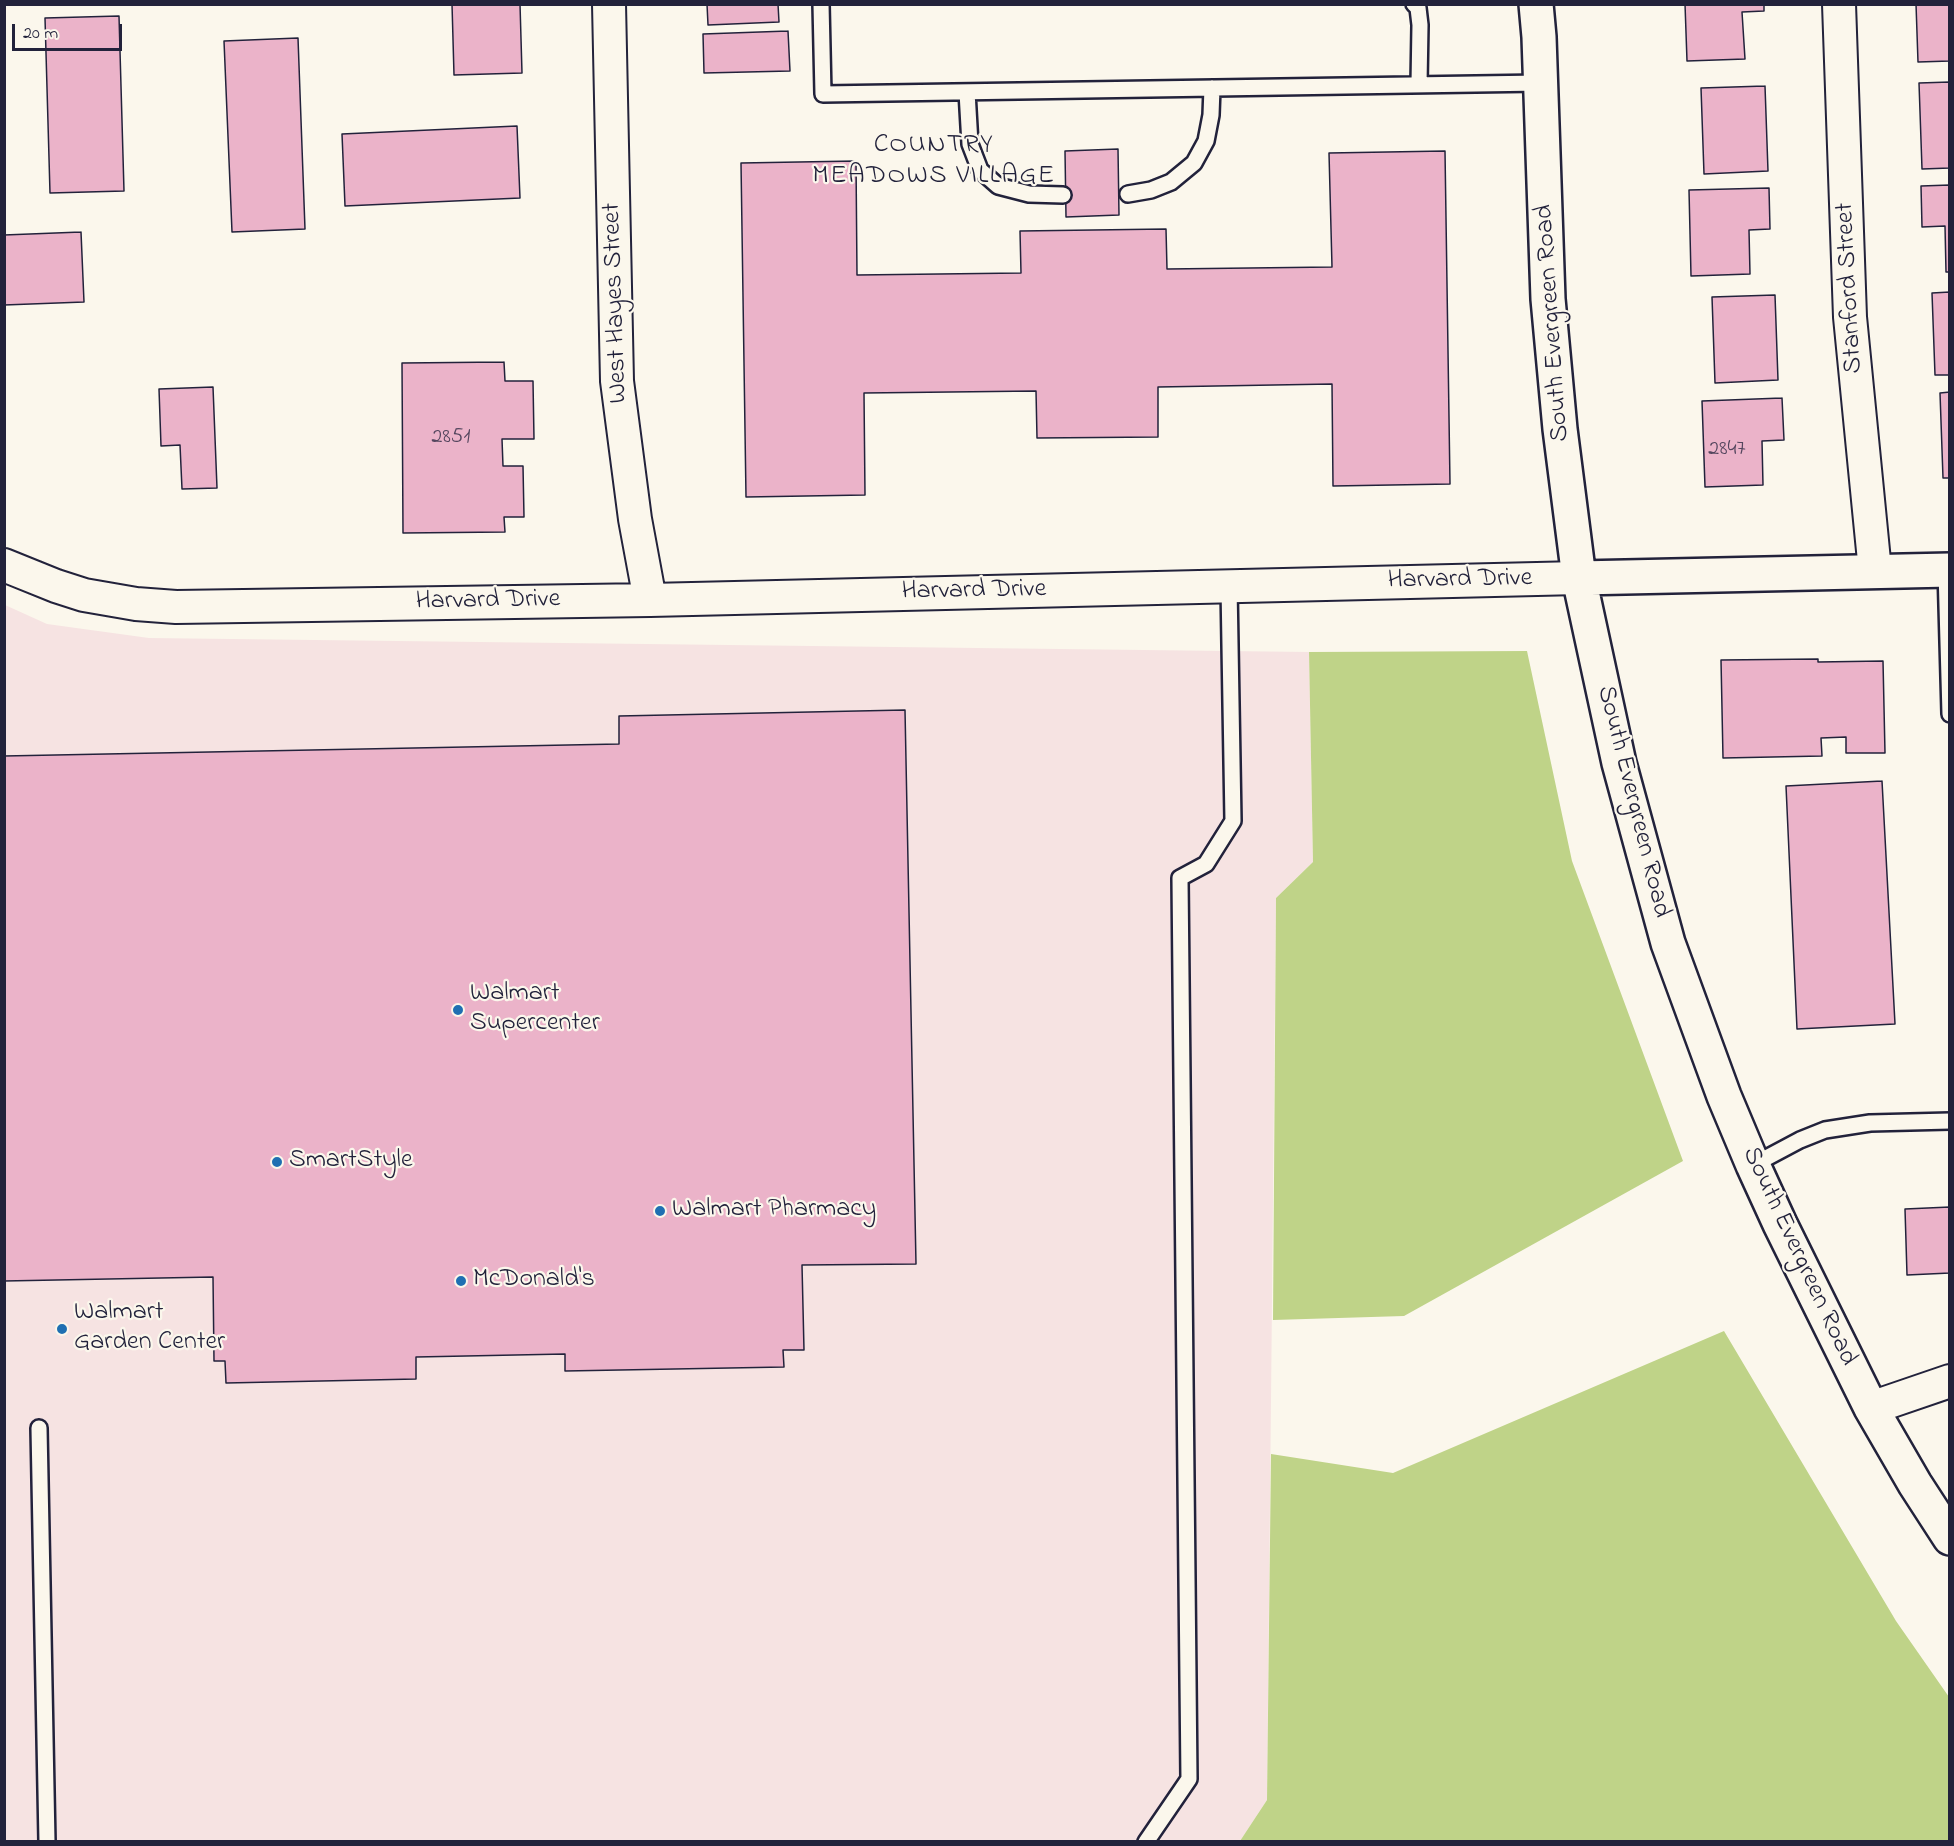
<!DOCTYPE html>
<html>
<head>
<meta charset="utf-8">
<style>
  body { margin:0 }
  #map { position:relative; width:1954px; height:1846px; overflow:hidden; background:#fbf7ec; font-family:"Indie Flower",sans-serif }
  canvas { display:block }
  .frame { position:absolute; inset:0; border:6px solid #22223b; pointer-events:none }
  .scale { position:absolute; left:12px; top:24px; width:110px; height:27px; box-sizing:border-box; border:3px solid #22223b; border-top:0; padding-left:8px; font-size:18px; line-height:21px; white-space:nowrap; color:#22223b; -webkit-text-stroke:4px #fbf7ec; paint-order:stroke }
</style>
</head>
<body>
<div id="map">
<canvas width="1954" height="1846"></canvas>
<div class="frame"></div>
<div class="scale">20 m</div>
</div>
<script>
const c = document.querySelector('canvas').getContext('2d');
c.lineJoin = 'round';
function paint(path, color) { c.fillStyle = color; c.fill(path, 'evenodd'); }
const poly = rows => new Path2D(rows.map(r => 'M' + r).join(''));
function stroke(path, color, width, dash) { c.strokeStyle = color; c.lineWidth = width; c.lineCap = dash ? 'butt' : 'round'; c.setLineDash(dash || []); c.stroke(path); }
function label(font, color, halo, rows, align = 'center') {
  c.font = font + ' "Indie Flower",sans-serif'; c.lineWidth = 4.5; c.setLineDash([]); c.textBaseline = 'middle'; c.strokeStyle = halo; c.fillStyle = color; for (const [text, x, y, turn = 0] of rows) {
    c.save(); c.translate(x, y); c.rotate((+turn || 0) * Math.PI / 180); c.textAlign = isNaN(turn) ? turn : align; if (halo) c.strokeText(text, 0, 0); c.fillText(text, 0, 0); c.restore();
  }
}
paint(poly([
  [5,605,47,624,149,638,1309,652,1313,862,1276,898,1267,1800,1240,1841,5,1842]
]), '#f6e3e2');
paint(poly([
  [1527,651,1572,861,1683,1161,1404,1316,1273,1320,1276,898,1313,862,1309,652],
  [1724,1331,1896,1621,1949,1697,1949,1841,1240,1841,1267,1800,1271,1454,1393,1473]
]), '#bfd388');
const building = poly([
  [452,4,520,4,522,73,454,75,452,4],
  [707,4,778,4,779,22,708,25,707,4],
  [1685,4,1764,4,1764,11,1742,12,1745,59,1687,61,1685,4],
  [1916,4,1950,4,1950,61,1918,62,1916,4],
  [119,16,124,191,50,193,45,18,119,16],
  [788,31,790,71,704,73,703,34,788,31],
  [298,38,305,229,232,232,224,41,298,38],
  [1950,82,1950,168,1922,169,1919,83,1950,82],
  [1765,86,1768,171,1704,174,1701,88,1765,86],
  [517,126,520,198,345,206,342,134,517,126],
  [1118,149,1119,215,1066,217,1065,151,1118,149],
  [1445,151,1450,484,1333,486,1332,384,1158,387,1158,437,1037,438,1036,391,864,393,865,495,746,497,741,163,856,161,857,275,1021,273,1020,231,1166,229,1167,269,1332,267,1329,153,1445,151],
  [1950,185,1950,272,1946,272,1945,226,1922,227,1921,186,1950,185],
  [1769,188,1770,229,1749,230,1750,274,1691,276,1689,190,1769,188],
  [81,232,84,302,4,305,4,235,81,232],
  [1950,292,1950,375,1935,375,1932,293,1950,292],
  [1775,295,1778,380,1715,383,1712,297,1775,295],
  [504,362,505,381,533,381,534,439,502,439,503,466,523,466,524,517,504,517,505,532,403,533,402,363,504,362],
  [213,387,217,488,182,489,180,445,161,446,159,389,213,387],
  [1950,392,1950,478,1943,478,1940,393,1950,392],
  [1782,398,1784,440,1762,441,1763,485,1705,487,1702,401,1782,398],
  [1818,659,1818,662,1883,661,1885,753,1846,753,1846,737,1821,738,1822,756,1723,758,1721,660,1818,659],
  [905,710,916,1264,802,1265,804,1350,783,1350,784,1367,565,1371,565,1354,416,1357,416,1379,226,1383,225,1361,214,1361,213,1277,4,1281,4,756,619,744,619,716,905,710],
  [1882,781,1895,1024,1797,1029,1786,786,1882,781],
  [1950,1207,1950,1273,1907,1275,1905,1209,1950,1207]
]);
paint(building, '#ebb3c9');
stroke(building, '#22223b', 1.5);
const lane = poly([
  [821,4,823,94,1541,83],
  [1414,4,1418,8,1420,25,1419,84],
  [967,92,970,144,980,170,998,186,1029,194,1063,195],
  [1128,194,1151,190,1171,182,1194,163,1206,141,1211,115,1212,88],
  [1946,570,1950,714],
  [1753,1165,1800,1140,1825,1130,1870,1123,1950,1121],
  [39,1428,47,1842],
  [1146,1842,1189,1779,1180,878,1206,864,1233,821,1229,586]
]);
const street = poly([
  [609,4,617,381,635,519,650,600],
  [1839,4,1850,317,1875,571],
  [4,565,56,586,84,595,136,604,176,607,650,600,1579,578],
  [1871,1408,1950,1381]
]);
const secondary = poly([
  [1536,4,1539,37,1548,299,1560,429,1579,578,1619,763,1668,943,1724,1096,1753,1165,1780,1224,1871,1408,1915,1484,1950,1538],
  [1579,578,1950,570]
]);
stroke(lane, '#22223b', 20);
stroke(street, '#22223b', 36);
stroke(secondary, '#22223b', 38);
stroke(lane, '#fbf7ec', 15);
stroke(street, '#fbf7ec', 32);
stroke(secondary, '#fbf7ec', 33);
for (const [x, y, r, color] of [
  [458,1010,6,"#1f6fb2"],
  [277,1162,6,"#1f6fb2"],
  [660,1211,6,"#1f6fb2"],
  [461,1281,6,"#1f6fb2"],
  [62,1329,6,"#1f6fb2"]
]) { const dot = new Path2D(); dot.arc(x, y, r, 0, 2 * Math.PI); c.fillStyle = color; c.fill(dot); stroke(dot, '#fbf7ec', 2); }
label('22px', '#54465e', null, [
  ["2851",451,438],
  ["2847",1727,450]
]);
label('26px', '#22223b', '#fbf7ec', [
  ["Stanford Street",1851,288,-93],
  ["West Hayes Street",617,303,-92],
  ["South Evergreen Road",1554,323,-94],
  ["Harvard Drive",1460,581,-1],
  ["Harvard Drive",974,592,-1],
  ["Harvard Drive",488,602,-1],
  ["South Evergreen Road",1632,802,76],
  ["South Evergreen Road",1798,1257,65]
]);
label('26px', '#22223b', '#fbf7ec', [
  ["Walmart",470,995],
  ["Supercenter",470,1025],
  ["SmartStyle",289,1162],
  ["Walmart Pharmacy",672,1211],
  ["McDonald's",473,1281],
  ["Walmart",74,1314],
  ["Garden Center",74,1344]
], 'left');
c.letterSpacing = '1.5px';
label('27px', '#22223b', '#fbf7ec', [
  ["COUNTRY",934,147],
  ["MEADOWS VILLAGE",934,178]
]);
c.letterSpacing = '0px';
</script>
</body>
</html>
